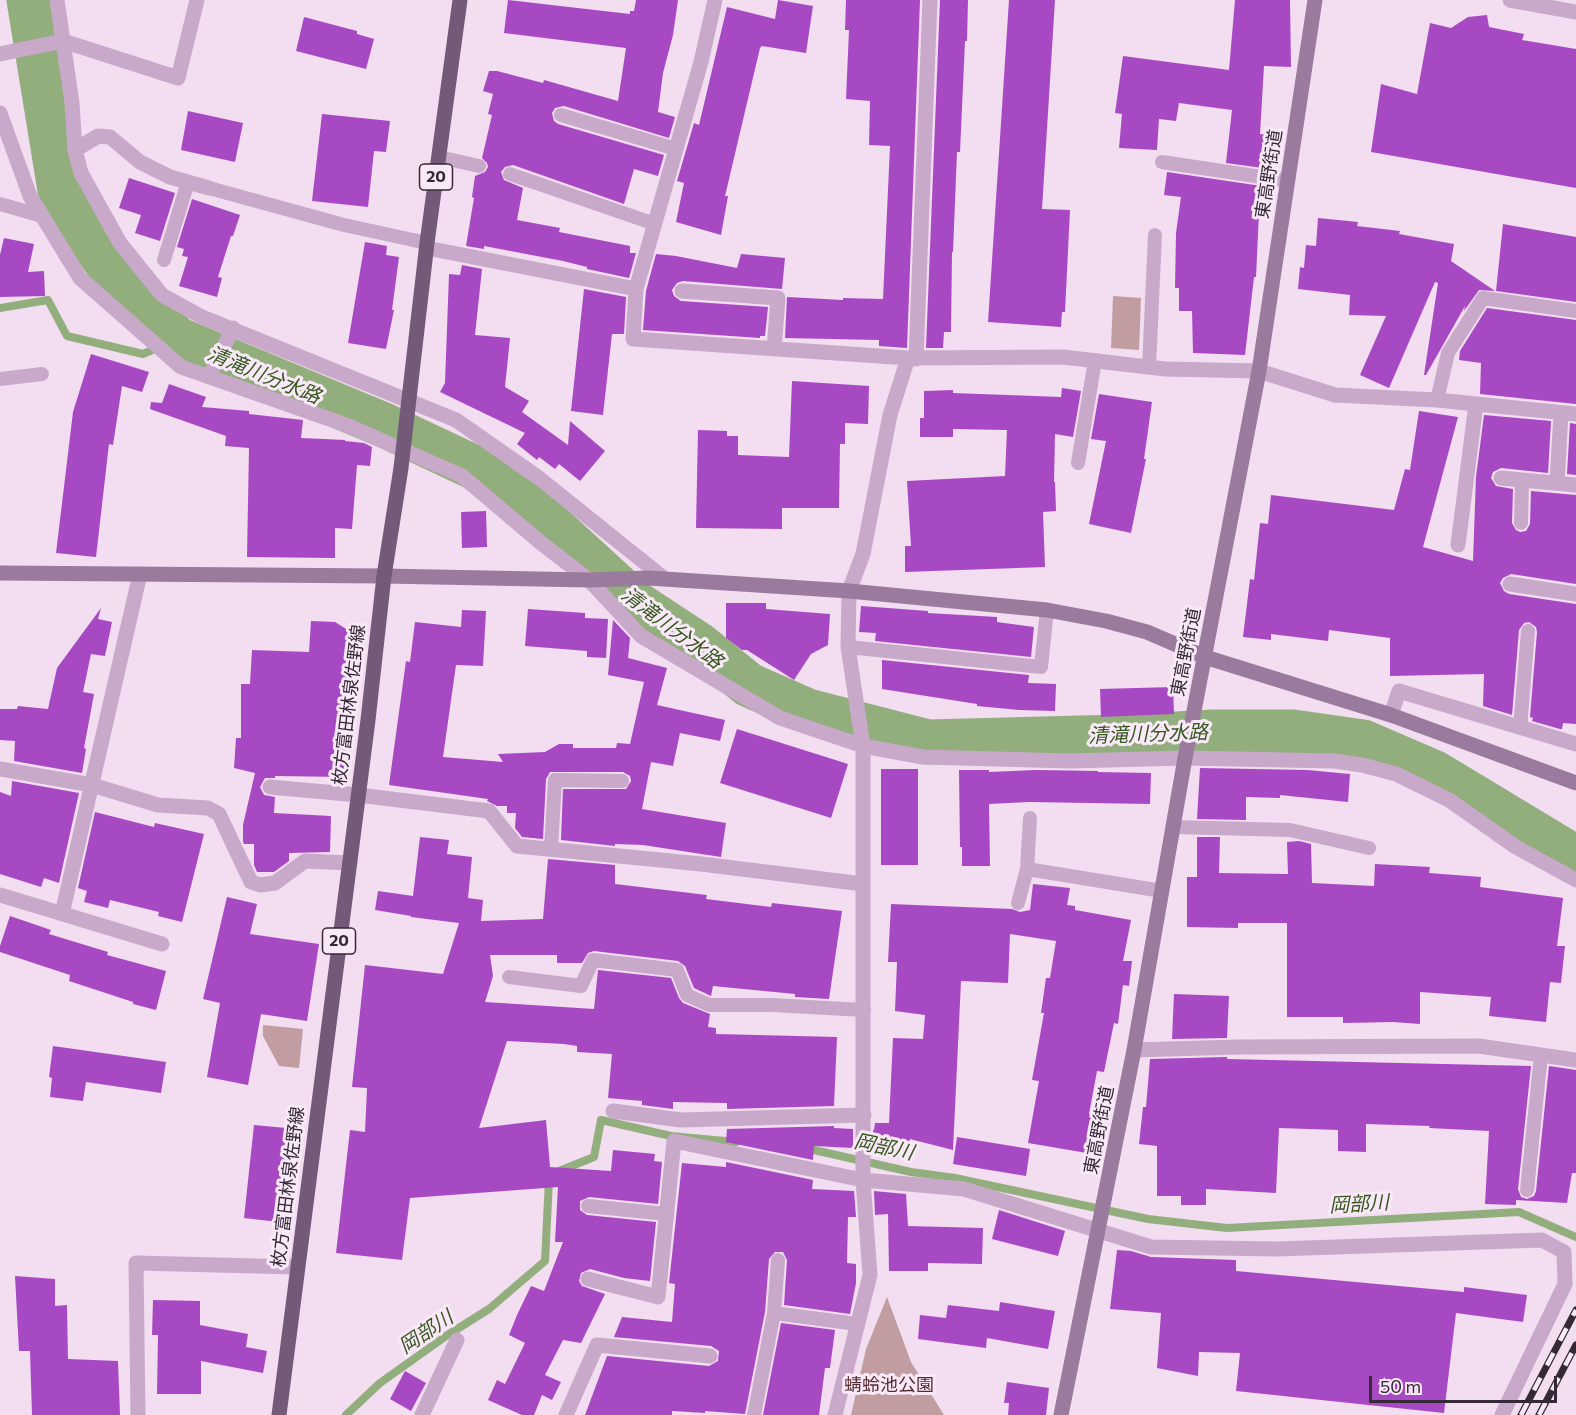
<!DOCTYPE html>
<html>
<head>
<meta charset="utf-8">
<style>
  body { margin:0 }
  #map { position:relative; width:1576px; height:1415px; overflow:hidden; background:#f2ddf1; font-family:Commissioner,sans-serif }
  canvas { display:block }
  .scale { position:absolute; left:1369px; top:1376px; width:188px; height:27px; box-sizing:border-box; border:3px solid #352937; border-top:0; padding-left:8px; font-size:18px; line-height:21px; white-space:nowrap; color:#352937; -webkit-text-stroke:4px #f9e9f8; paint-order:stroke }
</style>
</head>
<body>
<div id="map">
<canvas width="1576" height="1415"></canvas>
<div class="scale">50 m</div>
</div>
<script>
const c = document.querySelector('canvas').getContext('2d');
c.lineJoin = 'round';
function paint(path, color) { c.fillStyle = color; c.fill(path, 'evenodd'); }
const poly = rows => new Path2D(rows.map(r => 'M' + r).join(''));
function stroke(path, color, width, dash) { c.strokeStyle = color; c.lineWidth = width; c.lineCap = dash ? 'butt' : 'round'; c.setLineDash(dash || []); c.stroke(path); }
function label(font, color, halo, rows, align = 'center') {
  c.font = font + ' Commissioner,"Noto Sans JP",sans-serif'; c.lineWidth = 6; c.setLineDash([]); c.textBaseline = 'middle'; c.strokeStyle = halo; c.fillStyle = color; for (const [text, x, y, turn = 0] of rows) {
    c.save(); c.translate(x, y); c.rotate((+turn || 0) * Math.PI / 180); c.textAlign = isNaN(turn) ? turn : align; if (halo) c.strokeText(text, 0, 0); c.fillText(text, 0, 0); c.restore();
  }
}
paint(poly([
  [1113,296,1141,298,1139,350,1111,348],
  [263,1025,303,1029,299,1068,279,1066,263,1036],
  [887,1297,911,1362,944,1415,851,1415,866,1349]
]), '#c19da2');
stroke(poly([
  [0,308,48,300,67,336,143,354,177,339],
  [805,1148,911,1172,955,1178,1148,1219,1227,1228,1519,1212,1576,1237],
  [559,1171,594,1157,601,1120,671,1136,736,1142],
  [346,1415,380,1383,446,1336,489,1309,545,1261,549,1180]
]), '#92ae7c', 8);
stroke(poly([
  [29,0,60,190,76,220,120,281,177,339,384,425,503,481,637,604,698,644,749,685,808,711,928,742,1119,737,1214,732,1293,732,1363,742,1435,773,1576,858]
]), '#92ae7c', 45);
paint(poly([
  [508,0,630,14,630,11,634,11,636,0,678,0,673,35,663,73,658,112,675,117,669,138,564,106,555,108,552,113,554,121,558,124,664,155,658,176,634,169,624,204,513,165,505,167,501,172,504,180,523,188,517,220,560,228,559,232,630,246,630,253,636,253,629,278,587,269,587,267,563,261,484,246,484,249,466,246,474,198,472,197,475,176,485,172,488,167,487,163,482,158,492,115,488,114,493,94,483,91,489,71,497,71,543,83,544,80,618,101,626,48,504,33],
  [778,0,813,6,806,53,762,46,760,48,725,196,728,196,721,235,676,222,684,183,677,181,694,123,699,125,727,7,775,19],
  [846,0,920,0,907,348,879,346,879,340,785,338,787,297,843,300,843,298,883,299,890,146,869,145,870,101,846,99,849,30,845,30],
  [940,0,968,0,967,41,965,41,960,152,957,152,953,252,952,252,951,332,944,332,943,348,926,348],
  [1009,0,1055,0,1042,209,1070,210,1065,312,1062,312,1061,327,988,322],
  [1235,0,1290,0,1291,67,1264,66,1260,134,1274,136,1270,169,1226,163,1232,110,1179,103,1176,121,1159,119,1157,150,1119,148,1122,114,1115,113,1123,56,1229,70],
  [1487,15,1489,27,1524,34,1522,40,1576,49,1576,188,1371,152,1381,84,1417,94,1430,23,1451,28,1468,17],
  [304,17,357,31,357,34,374,39,366,69,296,51],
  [188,111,243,123,235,162,181,150],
  [322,114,390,121,386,152,374,151,368,207,312,201],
  [1167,172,1268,187,1267,213,1259,213,1256,277,1254,277,1245,355,1193,353,1192,311,1179,311,1179,288,1175,288,1176,233,1181,197,1164,195],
  [129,178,175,193,160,241,135,233,141,215,119,208],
  [192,199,240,215,233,236,231,236,218,277,222,278,217,297,179,286,188,257,182,256,184,249,177,247],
  [1318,218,1358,222,1357,226,1400,231,1399,234,1454,244,1451,261,1495,291,1479,290,1464,311,1465,306,1426,375,1424,375,1438,283,1435,282,1389,388,1360,375,1386,316,1349,315,1350,295,1298,289,1300,267,1304,268,1306,245,1316,246],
  [1503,224,1576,237,1576,302,1496,291],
  [4,238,34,244,28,272,44,271,45,296,0,297,0,255],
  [365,242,387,246,386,255,399,257,392,310,394,310,386,349,348,343],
  [656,254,676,256,737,268,741,254,785,258,782,289,683,281,677,283,672,290,674,296,681,301,768,307,765,336,760,336,760,338,643,330,646,291],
  [462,265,482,269,475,335,510,338,505,387,529,401,522,412,568,445,570,421,605,451,580,481,559,464,555,469,539,457,537,460,517,444,525,433,440,392,445,383,449,274,460,275],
  [584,289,626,297,624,334,612,334,603,415,571,411],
  [1487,308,1576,320,1576,404,1480,394,1481,363,1459,360,1460,351],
  [91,354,149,372,142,392,122,386,113,445,109,444,96,557,56,553,73,412],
  [792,381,869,386,868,424,845,423,845,444,840,444,839,508,782,508,782,529,696,528,698,430,727,431,727,436,738,436,738,455,789,457],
  [169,384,206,397,202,407,249,411,249,414,303,420,301,438,345,440,345,441,364,443,372,447,370,466,357,465,352,529,335,528,335,558,247,557,249,448,225,446,226,436,150,409,151,402,162,403],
  [1062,388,1081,391,1073,437,1055,434,1054,482,1055,482,1056,511,1043,512,1045,567,905,572,905,546,911,546,907,481,1005,476,1007,430,953,429,953,437,920,437,920,418,924,418,924,391,953,390,953,393,1061,397],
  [1099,394,1152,402,1144,459,1146,459,1131,533,1089,524,1106,441,1091,439],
  [1419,411,1458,417,1423,547,1473,561,1476,477,1484,415,1551,421,1548,473,1501,468,1493,472,1491,478,1496,486,1513,489,1512,523,1516,530,1520,532,1526,531,1530,524,1531,491,1576,495,1576,584,1511,574,1503,578,1500,583,1504,591,1509,594,1576,604,1576,724,1563,723,1562,729,1560,729,1532,721,1533,718,1530,717,1537,632,1536,627,1529,622,1524,623,1519,630,1512,715,1483,706,1484,674,1390,676,1390,638,1329,630,1328,641,1271,634,1271,640,1243,637,1250,579,1254,580,1260,523,1268,524,1271,495,1394,510,1405,469,1410,470],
  [1570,423,1576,424,1576,475,1567,474],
  [486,511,487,547,462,548,461,512],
  [726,603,766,603,766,609,830,614,828,645,811,654,794,680,747,650,742,650,726,638],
  [861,606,928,611,928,613,997,617,997,622,1034,627,1031,657,875,641,876,633,859,632],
  [101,608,98,619,112,622,105,656,91,654,83,692,94,694,84,748,86,749,82,773,14,761,15,741,0,740,0,709,17,709,18,706,48,709,57,668],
  [528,609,585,613,585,618,608,619,606,658,587,657,587,651,525,646],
  [462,610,486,611,483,666,456,665,443,757,503,762,498,754,545,752,559,744,573,744,573,748,616,748,617,743,630,744,644,682,608,675,613,620,630,638,628,658,667,668,657,705,725,720,720,741,680,733,673,766,651,762,642,809,726,823,721,857,643,845,615,844,615,846,561,840,563,789,626,789,631,781,630,776,623,772,550,772,546,779,543,839,522,837,515,828,516,813,507,813,507,806,497,806,487,801,488,799,389,785,406,661,410,662,415,622,461,627],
  [311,621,335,622,359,637,357,672,343,777,275,776,275,778,265,778,260,787,264,795,275,797,274,813,331,816,330,852,289,853,289,861,274,872,257,872,254,865,254,844,244,844,243,842,243,825,255,773,234,768,236,738,241,738,241,684,250,684,252,650,309,652],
  [882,660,1029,675,1028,683,1056,684,1055,711,1019,710,977,706,977,704,882,689],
  [1173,687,1174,714,1101,717,1100,689],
  [737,729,848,764,831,818,720,783],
  [1200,768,1307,770,1350,774,1348,802,1280,795,1280,798,1246,797,1246,820,1197,819],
  [881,769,918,769,918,865,881,865],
  [959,770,989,770,989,772,1036,770,1098,771,1098,772,1151,773,1150,804,1029,802,989,804,990,866,962,866,962,847,960,847],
  [12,781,79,793,59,883,44,878,41,887,0,874,0,792,11,796],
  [95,812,154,827,155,823,204,834,182,922,158,916,159,912,110,900,108,908,84,902,87,891,78,888],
  [420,837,449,840,447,854,472,857,468,898,483,900,481,921,543,919,548,859,615,865,615,884,707,895,706,899,771,907,772,903,842,911,829,999,795,997,795,994,713,986,711,996,694,988,685,966,678,961,594,951,588,953,582,963,557,963,557,955,490,955,493,976,485,1002,594,1009,598,970,671,978,679,998,683,1003,710,1014,708,1027,716,1028,716,1034,837,1037,834,1106,727,1109,727,1103,673,1102,673,1109,642,1105,642,1101,608,1098,612,1054,577,1052,577,1046,564,1044,507,1041,479,1128,546,1120,550,1167,611,1171,613,1150,655,1154,654,1161,662,1162,658,1204,589,1197,580,1201,580,1210,587,1215,656,1222,650,1281,624,1278,590,1269,581,1273,579,1281,582,1286,605,1294,581,1343,563,1340,545,1375,561,1382,552,1400,542,1395,534,1415,522,1415,488,1400,497,1380,505,1384,525,1343,509,1335,517,1315,531,1286,544,1291,563,1242,555,1242,558,1187,410,1198,402,1260,336,1253,350,1130,365,1132,367,1088,352,1087,365,965,443,974,459,923,411,917,411,916,375,910,378,891,413,896],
  [1197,837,1220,837,1219,873,1288,874,1287,842,1299,841,1311,844,1312,883,1374,886,1375,864,1430,867,1429,873,1481,877,1480,887,1563,898,1557,946,1565,946,1561,983,1550,982,1546,1022,1489,1016,1491,997,1420,992,1420,1024,1393,1022,1343,1023,1343,1017,1287,1017,1287,923,1238,923,1238,928,1187,927,1187,877,1197,877],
  [1033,884,1070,888,1067,905,1075,906,1075,910,1131,920,1123,961,1132,961,1129,986,1123,985,1118,1024,1114,1023,1104,1072,1097,1071,1089,1114,1100,1116,1093,1154,1028,1143,1039,1081,1032,1080,1044,1013,1041,1013,1046,978,1050,978,1056,941,1010,934,1008,983,961,981,953,1150,910,1139,910,1157,874,1152,873,1130,874,1130,875,1123,889,1123,893,1038,923,1039,925,1015,895,1011,897,962,888,962,891,904,1012,909,1020,912,1030,910],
  [227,897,257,904,250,934,319,944,307,1021,261,1014,248,1085,207,1077,220,1003,203,999],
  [10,916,51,930,49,934,108,952,107,955,166,971,156,1010,133,1004,133,1002,69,981,70,975,0,952,0,946],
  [1174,994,1229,996,1227,1038,1172,1039],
  [53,1046,166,1062,161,1093,86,1082,83,1101,50,1097,52,1078,49,1077],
  [1227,1057,1227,1059,1531,1066,1518,1189,1521,1197,1527,1199,1534,1196,1536,1191,1549,1066,1576,1070,1576,1173,1572,1173,1567,1203,1516,1200,1516,1205,1485,1204,1489,1131,1429,1128,1430,1126,1366,1124,1366,1152,1338,1151,1338,1130,1279,1128,1276,1193,1206,1189,1206,1205,1181,1205,1181,1196,1157,1196,1157,1146,1139,1144,1143,1107,1146,1107,1150,1059],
  [254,1125,297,1129,287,1223,244,1218],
  [834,1126,834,1128,853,1129,853,1148,814,1146,813,1160,726,1142,727,1129],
  [957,1137,1030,1149,1026,1176,953,1164],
  [726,1162,813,1180,812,1189,854,1191,856,1217,848,1217,847,1263,856,1264,856,1283,850,1314,784,1305,787,1260,783,1252,775,1252,769,1259,765,1312,745,1414,705,1411,705,1413,672,1411,672,1415,585,1415,607,1356,709,1366,718,1361,719,1351,711,1346,614,1337,622,1317,672,1322,675,1284,669,1283,682,1163,726,1167],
  [874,1191,906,1194,908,1226,983,1228,982,1264,928,1263,928,1271,889,1271,888,1214,875,1215],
  [999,1210,1065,1231,1058,1256,992,1239],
  [1117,1250,1131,1251,1151,1257,1236,1260,1236,1271,1464,1292,1464,1287,1527,1295,1523,1322,1456,1313,1444,1413,1236,1391,1240,1353,1199,1352,1198,1376,1157,1368,1161,1313,1110,1309],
  [15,1276,55,1279,55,1306,67,1305,68,1359,118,1361,120,1415,32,1415,30,1351,19,1351],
  [153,1300,200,1301,200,1325,248,1334,246,1347,267,1351,263,1373,201,1361,201,1394,157,1394,158,1335,152,1335],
  [1000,1302,1055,1311,1048,1349,987,1338,986,1348,918,1339,920,1315,946,1318,948,1305,999,1311],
  [781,1323,835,1330,830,1368,825,1368,819,1415,763,1415],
  [405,1371,426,1383,411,1411,390,1399],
  [1007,1382,1049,1388,1046,1415,1008,1415,1009,1403,1004,1403]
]), '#a849c4');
stroke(poly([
  [561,115,676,149],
  [439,157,479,166],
  [1162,162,1288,181],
  [510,174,655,224],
  [209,188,344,225,427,243],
  [0,204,42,216],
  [164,260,188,182],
  [1149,367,1155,235],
  [0,379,42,374],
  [1437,400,1448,353,1483,298,1576,311],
  [1078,463,1095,360],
  [1521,523,1522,480],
  [848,647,1041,667,1047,610],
  [1520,728,1528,631],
  [1173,827,1290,830,1369,848],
  [551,849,555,780,622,781],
  [1027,869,1162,891],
  [1018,903,1027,869,1030,818],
  [509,977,581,986,593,960,677,970,687,995,709,1005,772,1005,864,1010],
  [1527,1190,1541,1055],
  [588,1206,667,1214],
  [774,1313,857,1324],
  [754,1415,774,1313,778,1260]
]), '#c9a9ca', 14);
stroke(poly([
  [57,0,72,103,75,150,81,173,120,243,162,295,202,317,456,420,539,478,665,579],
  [715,0,701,62,636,289,633,339,908,358,890,415,863,554,849,591,848,647,863,746,863,1180,870,1275,835,1415],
  [1510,0,1576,12],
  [0,54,63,41,178,78,197,0],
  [0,113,30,196,80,278,181,367,349,426,462,476,541,543,589,580,641,636,780,718,863,746,923,757,1070,761,1185,758,1334,761,1362,765,1396,774,1449,800,1516,847,1576,880],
  [75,150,98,136,110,137,140,162,170,177,209,188],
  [427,248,636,289],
  [682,291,778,298,774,349],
  [908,358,1063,357,1165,369,1259,371,1335,395,1437,400,1576,414],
  [916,359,930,0],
  [209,377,233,328],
  [1501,478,1576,485],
  [1557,483,1561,413],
  [1458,545,1476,404],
  [1510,584,1576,594],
  [1391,715,1399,691,1576,744],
  [0,769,92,785,158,805,208,808,219,814,251,882,260,885,275,883,305,861,350,863],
  [270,787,358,795,489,811,517,846,701,864,863,884],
  [0,895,162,944],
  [62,914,140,574],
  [1134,1050,1238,1047,1479,1046,1576,1060],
  [613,1111,681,1120,864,1115],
  [588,1279,658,1297,674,1141,863,1180,964,1189,1151,1247,1277,1249,1542,1240,1564,1252,1565,1284,1502,1415],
  [138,1415,136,1263,297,1267],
  [422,1415,457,1340],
  [566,1415,597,1345,710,1356]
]), '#c9a9ca', 15);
stroke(poly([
  [0,573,384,576,589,580,649,578,849,591,1047,610,1106,621,1147,632,1205,657,1391,715,1576,783],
  [1061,1415,1134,1050,1185,758,1259,371,1315,0]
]), '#9a7a9d', 15);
stroke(poly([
  [279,1415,368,720,384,576,401,468,427,243,460,0]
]), '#745a79', 15);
const rail = poly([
  [1521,1415,1576,1310],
  [1539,1415,1576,1345]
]);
stroke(rail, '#352937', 7);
stroke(rail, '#f9e9f8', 4.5, [14]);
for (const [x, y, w] of [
  [436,177,33],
  [339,941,33]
]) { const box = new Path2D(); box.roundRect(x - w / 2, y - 13, w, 26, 4.5); c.fillStyle = '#f9e9f8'; c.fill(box); stroke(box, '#352937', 1.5); }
label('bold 16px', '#352937', null, [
  ["20",436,177],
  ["20",339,941]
]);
label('18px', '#352937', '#f9e9f8', [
  ["東高野街道",1269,174,-81],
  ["東高野街道",1186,652,-79],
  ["枚方富田林泉佐野線",349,705,-83],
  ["東高野街道",1099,1130,-79],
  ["枚方富田林泉佐野線",288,1187,-83]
]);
label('18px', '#552d31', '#f9e9f8', [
  ["蜻蛉池公園",889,1385]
]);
label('italic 20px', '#36581f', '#f9e9f8', [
  ["清滝川分水路",264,375,22],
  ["清滝川分水路",672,628,37],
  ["清滝川分水路",1148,734,-2],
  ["岡部川",884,1147,12],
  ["岡部川",1359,1204,-3],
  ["岡部川",426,1332,-34]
]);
</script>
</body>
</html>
